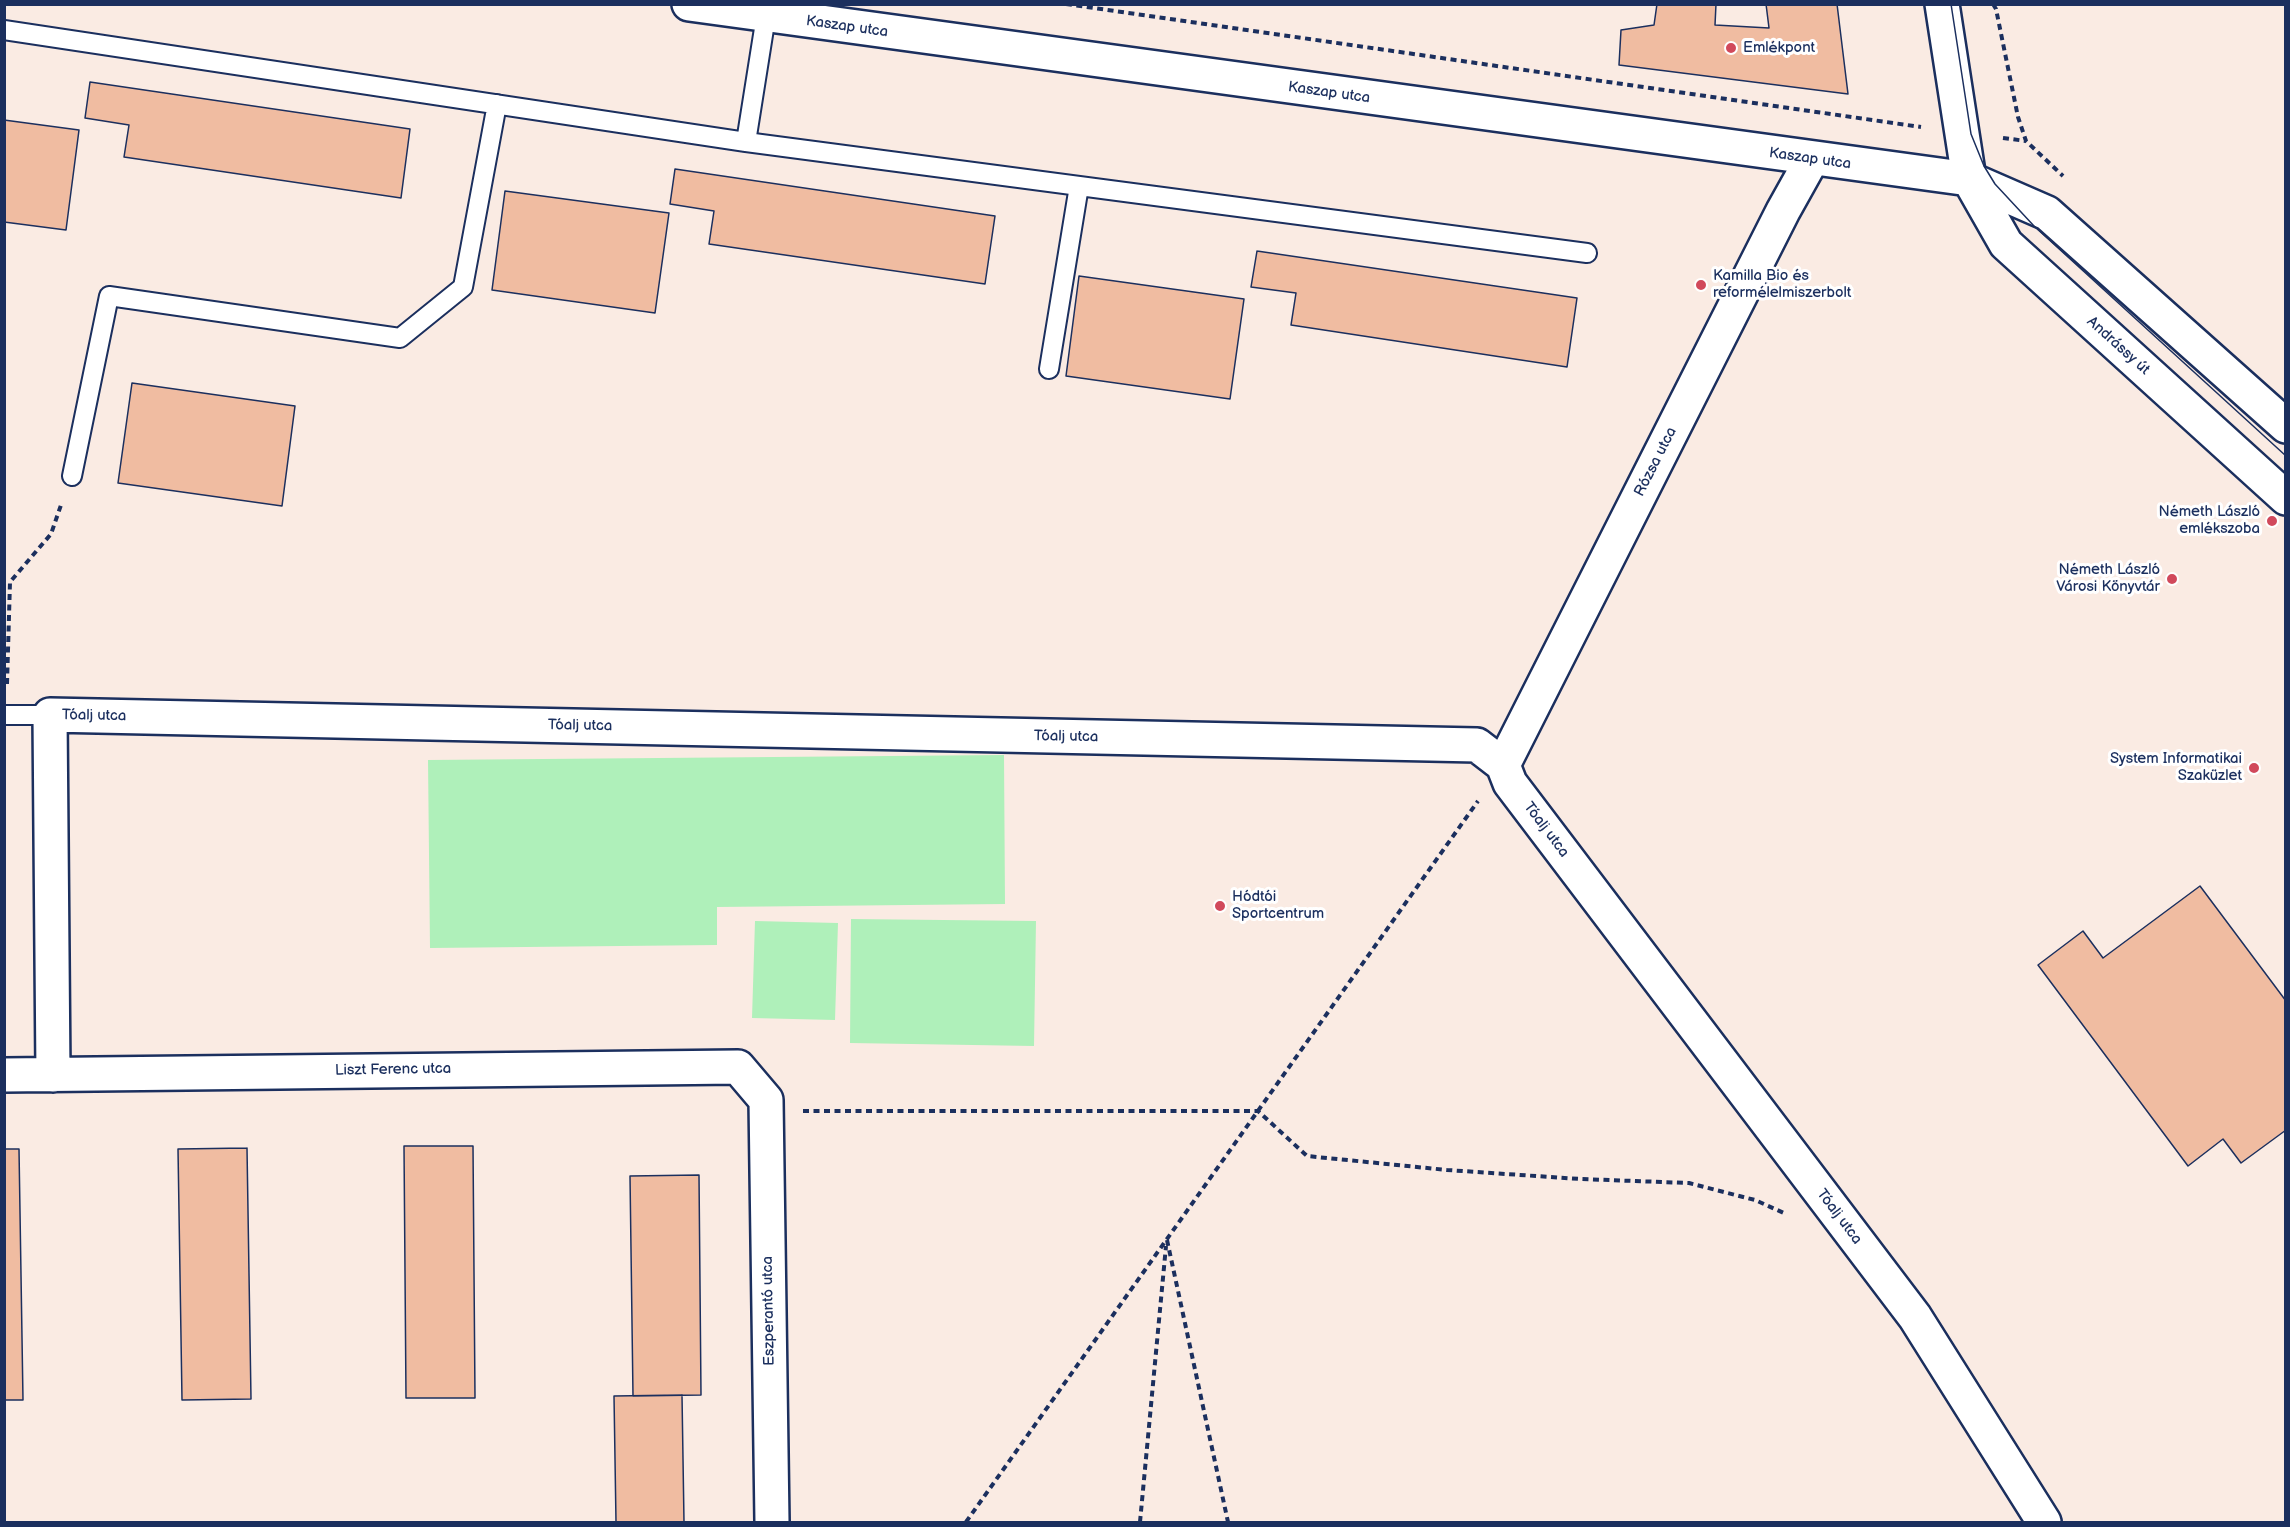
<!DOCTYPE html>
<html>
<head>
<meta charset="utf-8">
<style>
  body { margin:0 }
  #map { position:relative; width:2290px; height:1527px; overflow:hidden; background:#faebe3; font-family:"Balsamiq Sans",sans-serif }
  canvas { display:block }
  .frame { position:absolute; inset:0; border:6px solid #1b2f5e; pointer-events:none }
</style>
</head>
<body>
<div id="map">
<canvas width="2290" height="1527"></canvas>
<div class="frame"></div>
</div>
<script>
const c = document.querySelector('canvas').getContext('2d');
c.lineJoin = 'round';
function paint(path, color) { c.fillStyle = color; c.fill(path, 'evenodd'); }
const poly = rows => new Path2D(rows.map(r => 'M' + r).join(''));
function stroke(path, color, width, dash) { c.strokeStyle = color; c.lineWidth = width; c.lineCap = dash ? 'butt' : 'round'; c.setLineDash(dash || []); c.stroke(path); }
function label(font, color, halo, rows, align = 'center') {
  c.font = font + ' "Balsamiq Sans",sans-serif'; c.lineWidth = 6; c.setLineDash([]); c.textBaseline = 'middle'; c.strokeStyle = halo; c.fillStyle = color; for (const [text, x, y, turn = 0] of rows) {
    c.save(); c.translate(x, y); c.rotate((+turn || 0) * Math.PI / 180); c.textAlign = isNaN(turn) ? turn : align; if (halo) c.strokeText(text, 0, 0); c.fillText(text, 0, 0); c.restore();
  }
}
paint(poly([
  [1004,755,1005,904,717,907,717,945,430,948,428,760],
  [851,919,1036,921,1034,1046,850,1043],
  [755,921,838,923,835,1020,752,1018]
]), '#aff0ba');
const building = poly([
  [1657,4,1716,4,1715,25,1769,28,1766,4,1837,4,1848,94,1619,65,1621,30,1654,25,1657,4],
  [90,82,410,129,401,198,124,157,129,125,85,118,90,82],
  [4,120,79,130,66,230,4,222,4,120],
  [675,169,995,216,985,284,709,244,714,211,670,204,675,169],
  [505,191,669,213,655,313,492,290,505,191],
  [1257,251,1577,298,1567,367,1291,325,1296,293,1251,287,1257,251],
  [1079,276,1244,299,1230,399,1066,376,1079,276],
  [132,383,295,406,282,506,118,483,132,383],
  [2200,886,2286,1001,2286,1130,2241,1163,2223,1139,2188,1166,2038,965,2083,931,2103,958,2200,886],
  [404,1146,473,1146,475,1398,406,1398,404,1146],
  [247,1148,251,1399,182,1400,178,1149,247,1148],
  [4,1149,19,1149,23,1400,4,1400,4,1149],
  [699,1175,701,1395,633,1396,630,1176,699,1175],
  [682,1395,684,1522,616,1522,614,1396,682,1395]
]);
paint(building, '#f0bca1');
stroke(building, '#1b2f5e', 1.5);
const service = poly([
  [766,16,746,142,1587,253],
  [4,30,746,142],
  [1049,369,1079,186],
  [72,476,109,296,400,338,463,287,497,104],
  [4,715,50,715]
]);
const minor = poly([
  [1942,4,1969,179],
  [1503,765,1783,211,1812,159],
  [4,1075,738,1067,766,1100,772,1522],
  [53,1075,50,715,1477,745,1503,765,1510,783,1915,1317,2044,1522]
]);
const tertiary = poly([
  [689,4,1969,179,2047,213,2286,426],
  [1969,179,2006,244,2286,498]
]);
stroke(service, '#1b2f5e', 22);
stroke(minor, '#1b2f5e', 38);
stroke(tertiary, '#1b2f5e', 38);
stroke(poly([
  [1066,4,1921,127],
  [1993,4,1996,9,2018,117,2026,141,2063,176],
  [2003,138,2026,141],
  [7,684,10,582,51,534,61,505],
  [803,1111,1258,1111,1307,1156,1447,1170,1580,1179,1689,1183,1755,1200,1786,1214],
  [1167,1240,1228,1522],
  [966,1522,1478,801],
  [1140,1522,1166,1246]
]), '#1b2f5e', 4, [6, 4.5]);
stroke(service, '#fff', 18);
stroke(minor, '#fff', 33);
stroke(tertiary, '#fff', 33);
stroke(poly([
  [1951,4,1971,134,1984,166,1995,184,2034,226,2286,456]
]), '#1b2f5e', 1.5);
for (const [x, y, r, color] of [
  [1731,48,6,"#d1495b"],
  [1701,285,6,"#d1495b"],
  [2272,521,6,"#d1495b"],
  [2172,579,6,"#d1495b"],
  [2254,768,6,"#d1495b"],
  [1220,906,6,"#d1495b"]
]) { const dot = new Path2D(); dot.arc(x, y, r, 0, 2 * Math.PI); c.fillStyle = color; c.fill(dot); stroke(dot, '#fff', 2); }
label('15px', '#1b2f5e', '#fff', [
  ["Kaszap utca",847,27,8],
  ["Kaszap utca",1329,93,8],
  ["Kaszap utca",1810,159,8],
  ["Andrássy út",2118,346,42],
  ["Rózsa utca",1656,462,-63],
  ["Tóalj utca",94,716,1],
  ["Tóalj utca",580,726,1],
  ["Tóalj utca",1066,737,1],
  ["Tóalj utca",1546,830,53],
  ["Liszt Ferenc utca",393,1070,-1],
  ["Tóalj utca",1839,1217,53],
  ["Eszperantó utca",769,1311,-91]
]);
label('15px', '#1b2f5e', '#fff', [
  ["Emlékpont",1743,48],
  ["Kamilla Bio és",1713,276],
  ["reformélelmiszerbolt",1713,293],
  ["Németh László",2260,512,"right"],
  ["emlékszoba",2260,529,"right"],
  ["Németh László",2160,570,"right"],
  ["Városi Könyvtár",2160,587,"right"],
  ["System Informatikai",2242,759,"right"],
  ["Szaküzlet",2242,776,"right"],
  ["Hódtói",1232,897],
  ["Sportcentrum",1232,914]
], 'left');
</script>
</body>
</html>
